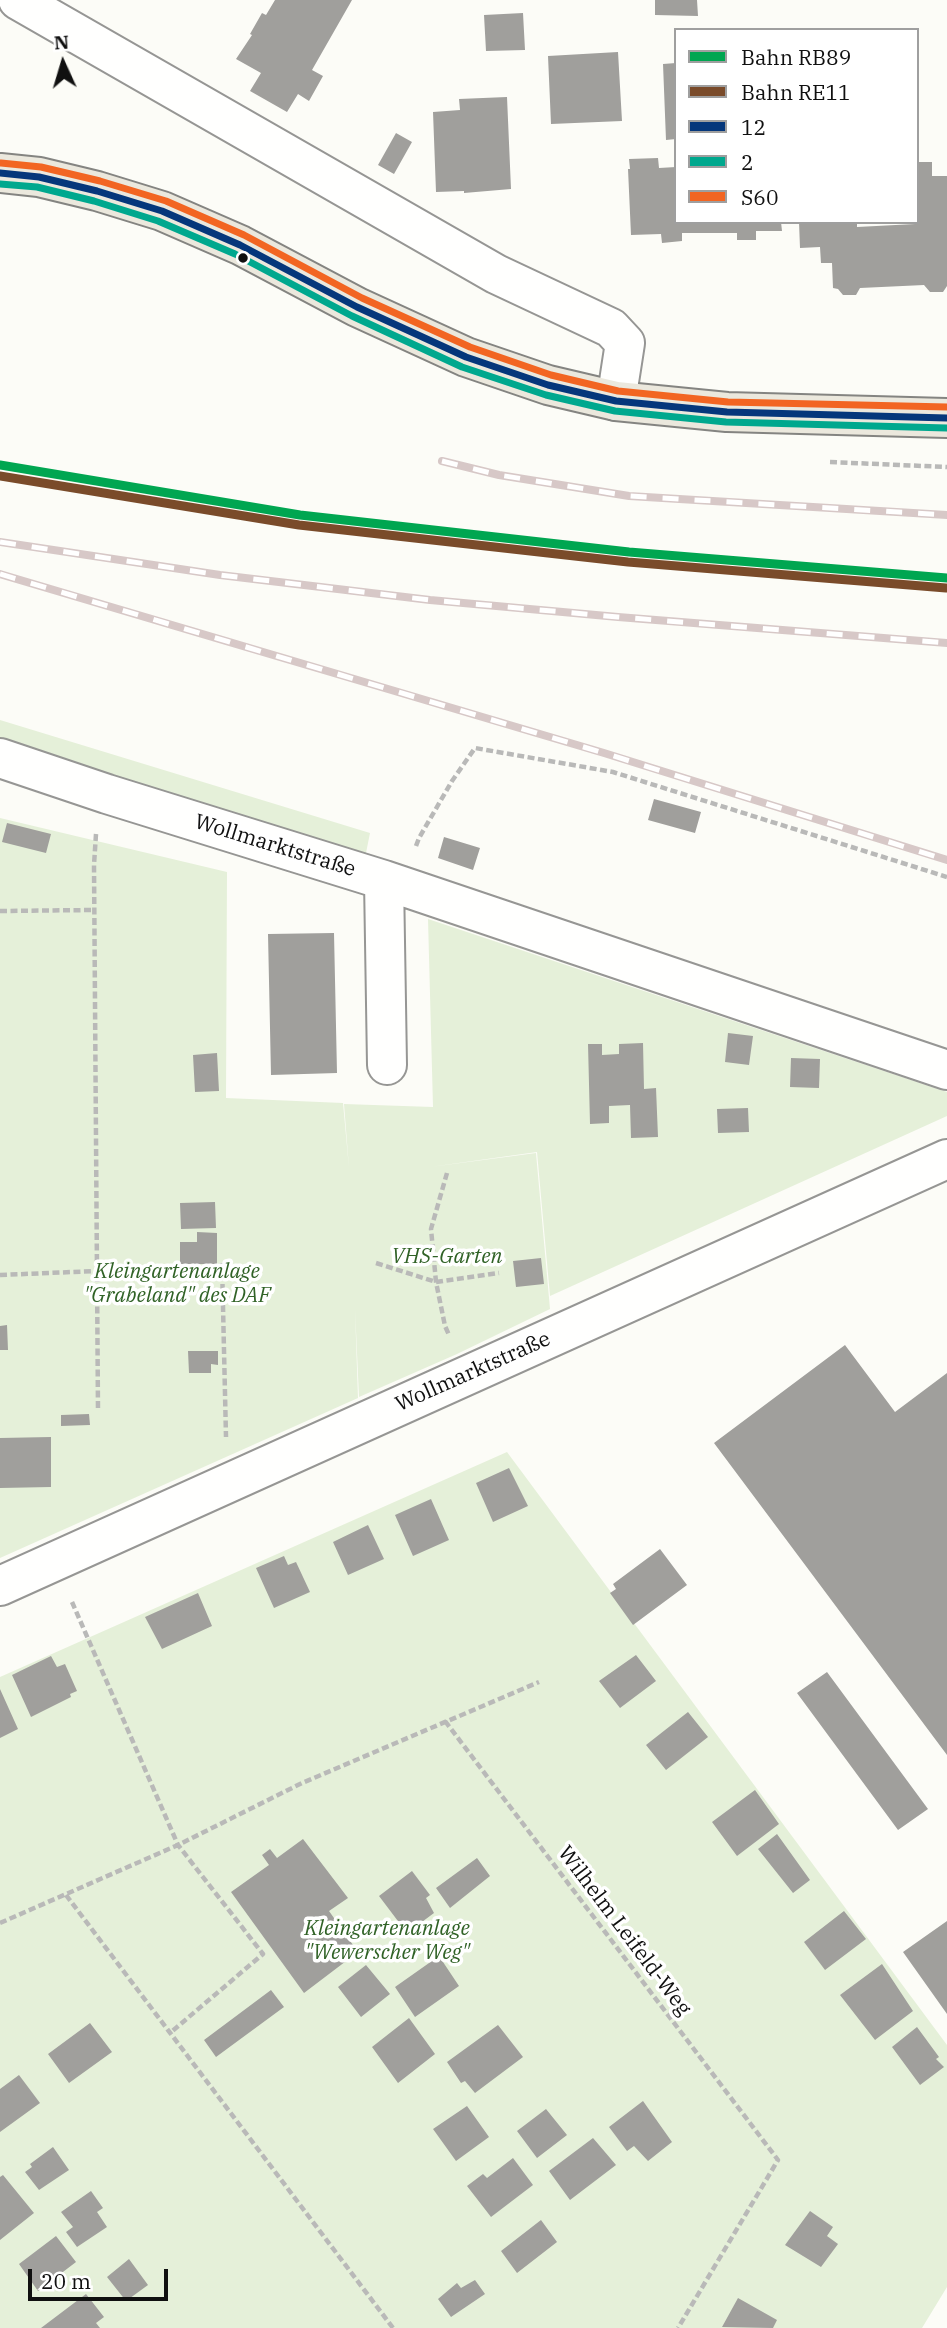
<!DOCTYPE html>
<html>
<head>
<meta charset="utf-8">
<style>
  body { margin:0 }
  #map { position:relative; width:947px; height:2328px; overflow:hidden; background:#fcfcf7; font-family:"IBM Plex Serif",serif }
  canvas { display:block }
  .legend { position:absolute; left:674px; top:28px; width:245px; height:196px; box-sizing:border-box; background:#fff; border:2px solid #9f9f9f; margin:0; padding:9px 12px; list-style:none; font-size:21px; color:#101010 }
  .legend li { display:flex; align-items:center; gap:14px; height:35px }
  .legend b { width:35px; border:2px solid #9f9f9f }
  .north { position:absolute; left:28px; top:28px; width:70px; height:70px; -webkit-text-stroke:5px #fff; paint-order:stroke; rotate:356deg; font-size:19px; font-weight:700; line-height:28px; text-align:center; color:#101010 }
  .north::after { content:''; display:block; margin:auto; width:24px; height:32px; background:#101010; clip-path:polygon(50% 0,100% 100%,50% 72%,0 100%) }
  .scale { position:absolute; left:28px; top:2269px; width:140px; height:32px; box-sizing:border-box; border:4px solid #101010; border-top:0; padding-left:9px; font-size:21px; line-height:24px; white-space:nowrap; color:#101010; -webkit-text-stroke:5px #fff; paint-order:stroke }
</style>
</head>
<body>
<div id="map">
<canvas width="947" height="2328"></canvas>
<ul class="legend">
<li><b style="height:9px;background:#00a651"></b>Bahn RB89</li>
<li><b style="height:9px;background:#7a4b2a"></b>Bahn RE11</li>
<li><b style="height:9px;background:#05377b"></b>12</li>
<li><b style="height:9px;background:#00a88e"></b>2</li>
<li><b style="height:9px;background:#f26522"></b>S60</li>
</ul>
<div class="north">N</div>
<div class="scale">20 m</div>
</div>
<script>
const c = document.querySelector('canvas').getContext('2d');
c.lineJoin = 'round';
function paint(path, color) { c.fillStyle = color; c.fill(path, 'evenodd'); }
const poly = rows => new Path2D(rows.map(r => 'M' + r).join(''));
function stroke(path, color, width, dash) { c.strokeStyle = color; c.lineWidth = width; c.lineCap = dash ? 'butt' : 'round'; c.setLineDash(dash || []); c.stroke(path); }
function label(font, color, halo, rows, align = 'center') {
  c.font = font + ' "IBM Plex Serif",serif'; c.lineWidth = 7; c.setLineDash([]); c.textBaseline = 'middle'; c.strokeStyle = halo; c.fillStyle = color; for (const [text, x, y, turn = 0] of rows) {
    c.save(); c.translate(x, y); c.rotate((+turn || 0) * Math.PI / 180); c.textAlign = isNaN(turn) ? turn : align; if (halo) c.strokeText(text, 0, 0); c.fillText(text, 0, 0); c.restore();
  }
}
paint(poly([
  [0,720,370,833,365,858,0,747],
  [0,818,227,872,226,1098,343,1103,349,1168,344,1104,433,1107,428,919,947,1092,947,1116,550,1296,537,1152,430,1167,536,1153,550,1309,457,1354,359,1397,355,1309,358,1398,0,1558],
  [507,1452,947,2045,947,2287,922,2328,0,2328,0,1677]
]), '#e5f0d9');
paint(poly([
  [275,0,352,0,312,70,323,76,309,101,298,94,287,112,250,91,261,73,236,59,252,35,250,34,262,13,266,15],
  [655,0,697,0,698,16,655,15],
  [523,13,525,50,486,51,484,15],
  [618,52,622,121,551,124,548,56],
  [676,63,676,139,666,140,663,64],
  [507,97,511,189,464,193,464,191,436,192,433,112,460,110,459,99],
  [396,133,412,142,394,174,378,165],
  [658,158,659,168,676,167,676,222,781,222,782,231,756,231,756,240,737,240,737,233,682,233,682,241,662,243,661,234,631,235,628,169,630,169,629,159],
  [917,162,932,162,932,176,947,176,947,286,943,292,930,292,924,285,860,288,856,295,843,295,838,289,833,288,832,263,821,263,820,247,800,248,799,222,857,222,857,227,915,224,917,222],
  [654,799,701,812,695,833,648,820],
  [7,823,51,834,46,853,2,842],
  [444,837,480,848,473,870,438,858],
  [334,933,337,1073,271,1075,268,934],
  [728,1033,753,1036,749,1065,725,1062],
  [643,1043,644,1089,656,1088,658,1137,631,1138,630,1105,609,1106,609,1123,590,1124,588,1044,602,1044,602,1055,619,1054,619,1044],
  [217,1053,219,1091,195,1092,193,1055],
  [791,1058,820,1059,819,1088,790,1087],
  [748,1108,749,1132,718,1133,717,1109],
  [215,1202,216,1228,181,1229,180,1203],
  [197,1232,217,1233,217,1264,180,1264,180,1242,197,1242],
  [541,1258,544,1284,516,1287,513,1261],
  [7,1325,8,1350,0,1350,0,1326],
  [845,1345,895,1412,947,1373,947,1755,714,1443],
  [188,1351,218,1351,218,1365,211,1364,211,1373,189,1373],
  [89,1414,90,1425,61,1426,61,1415],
  [51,1437,51,1487,0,1488,0,1438],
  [509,1468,528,1506,493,1522,476,1483],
  [431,1499,449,1540,413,1556,395,1515],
  [368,1525,384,1559,348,1575,333,1542],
  [660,1549,687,1585,633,1625,610,1593,616,1589,613,1584],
  [284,1556,288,1565,296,1562,310,1592,274,1608,256,1568],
  [198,1593,212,1626,162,1649,145,1617],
  [636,1655,656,1681,620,1708,599,1681],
  [51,1656,57,1667,65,1664,77,1691,70,1694,71,1697,31,1717,12,1675],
  [827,1672,928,1809,898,1830,797,1693],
  [0,1689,18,1729,0,1738],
  [688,1712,708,1737,666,1770,646,1745],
  [755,1790,779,1824,737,1856,712,1822],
  [777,1834,810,1880,793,1893,758,1849],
  [303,1839,348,1898,329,1911,358,1952,304,1993,231,1892,269,1865,262,1855,270,1849,277,1858],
  [477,1858,490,1876,450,1908,436,1888],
  [412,1871,430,1895,426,1898,434,1913,407,1933,379,1896],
  [844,1911,866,1939,825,1970,804,1942],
  [947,1921,947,2014,903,1952],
  [439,1956,459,1986,415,2017,395,1987],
  [882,1964,913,2011,875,2040,840,1995],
  [366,1965,390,1994,361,2017,338,1987],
  [271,1990,284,2007,216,2057,204,2040],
  [409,2018,435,2054,398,2083,372,2047],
  [90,2023,112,2052,69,2083,48,2054],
  [498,2025,523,2057,475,2093,465,2081,461,2083,447,2062],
  [917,2027,939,2057,936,2059,944,2067,920,2085,892,2047],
  [19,2075,40,2103,0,2132,0,2089],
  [643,2101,672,2142,648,2161,634,2146,627,2151,609,2127],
  [467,2106,489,2137,456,2161,433,2129],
  [546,2109,567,2135,537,2158,517,2131],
  [593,2138,616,2165,570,2200,549,2171],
  [53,2147,69,2170,39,2190,25,2172,32,2167,30,2164],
  [513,2158,533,2185,491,2217,467,2186,483,2174,487,2178],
  [3,2175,34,2213,0,2240,0,2177],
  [91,2191,103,2208,97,2212,107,2227,77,2247,66,2232,73,2227,61,2212],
  [810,2211,833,2227,827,2236,838,2244,821,2267,785,2245],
  [541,2220,557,2242,517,2273,501,2251],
  [56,2236,76,2262,38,2291,19,2264],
  [129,2259,148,2285,126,2301,107,2277],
  [475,2280,485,2294,451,2317,438,2299,457,2283,461,2288],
  [86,2294,104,2317,96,2323,100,2328,41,2328],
  [738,2298,777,2320,773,2328,722,2327]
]), '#a09f9c');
const minor = poly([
  [18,0,496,274,611,328,625,343,616,401],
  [0,758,107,794,384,880,947,1070],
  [384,880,387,1065],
  [0,1586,947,1159]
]);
const major = poly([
  [0,173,39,177,97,191,162,211,240,245,357,307,466,357,548,385,616,401,727,412,947,418]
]);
stroke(minor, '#969694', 42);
stroke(major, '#848481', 42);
stroke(poly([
  [830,462,947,467],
  [96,834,94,865,98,1411],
  [416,846,419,838,452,781,475,748,613,772,947,877],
  [0,911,94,910],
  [447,1173,431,1229,436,1282,445,1326,449,1335],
  [222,1263,226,1437],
  [376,1263,436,1282,499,1273],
  [0,1275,97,1271],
  [72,1602,178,1845,263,1954,170,2033],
  [445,1721,778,2160,678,2328],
  [66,1895,393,2328],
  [0,1923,178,1845,302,1783,539,1682]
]), '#b9b9b8', 4.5, [7, 3.5]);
stroke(minor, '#fffffe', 38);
stroke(major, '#ebe8dd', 38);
const rail = poly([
  [442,461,499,475,629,496,947,515],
  [0,542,220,575,430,600,618,617,947,643],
  [0,574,604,753,947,860]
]);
stroke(rail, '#d7c8c7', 8);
stroke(rail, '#fff', 5, [16]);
stroke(poly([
  [0,173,39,177,97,191,162,211,240,245,357,307,466,357,548,385,616,401,727,412,947,418]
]), '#05377b', 7);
stroke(poly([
  [0,184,37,187,94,201,158,221,235,254,352,316,462,367,546,395,615,411,726,422,947,428]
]), '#00a88e', 7);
stroke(poly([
  [1,163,41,167,100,181,166,201,244,235,362,298,470,347,551,375,618,391,728,402,947,407]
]), '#f26522', 7);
stroke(poly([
  [0,465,300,515,629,552,947,578]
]), '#00a651', 9);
stroke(poly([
  [0,476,299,525,628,562,946,588]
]), '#7a4b2a', 9);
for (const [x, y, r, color] of [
  [243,258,6,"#101010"]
]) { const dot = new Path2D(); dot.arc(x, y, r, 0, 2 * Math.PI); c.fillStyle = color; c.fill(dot); stroke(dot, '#fff', 2.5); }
label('21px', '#101010', '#fff', [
  ["Wollmarktstraße",275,846,17],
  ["Wollmarktstraße",473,1372,-24],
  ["Wilhelm Leifeld-Weg",624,1931,53]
]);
label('italic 21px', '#306226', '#fff', [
  ["VHS-Garten",447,1257],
  ["Kleingartenanlage",177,1272],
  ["\"Grabeland\" des DAF",177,1296],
  ["Kleingartenanlage",387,1929],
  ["\"Wewerscher Weg\"",387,1953]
]);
</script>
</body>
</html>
